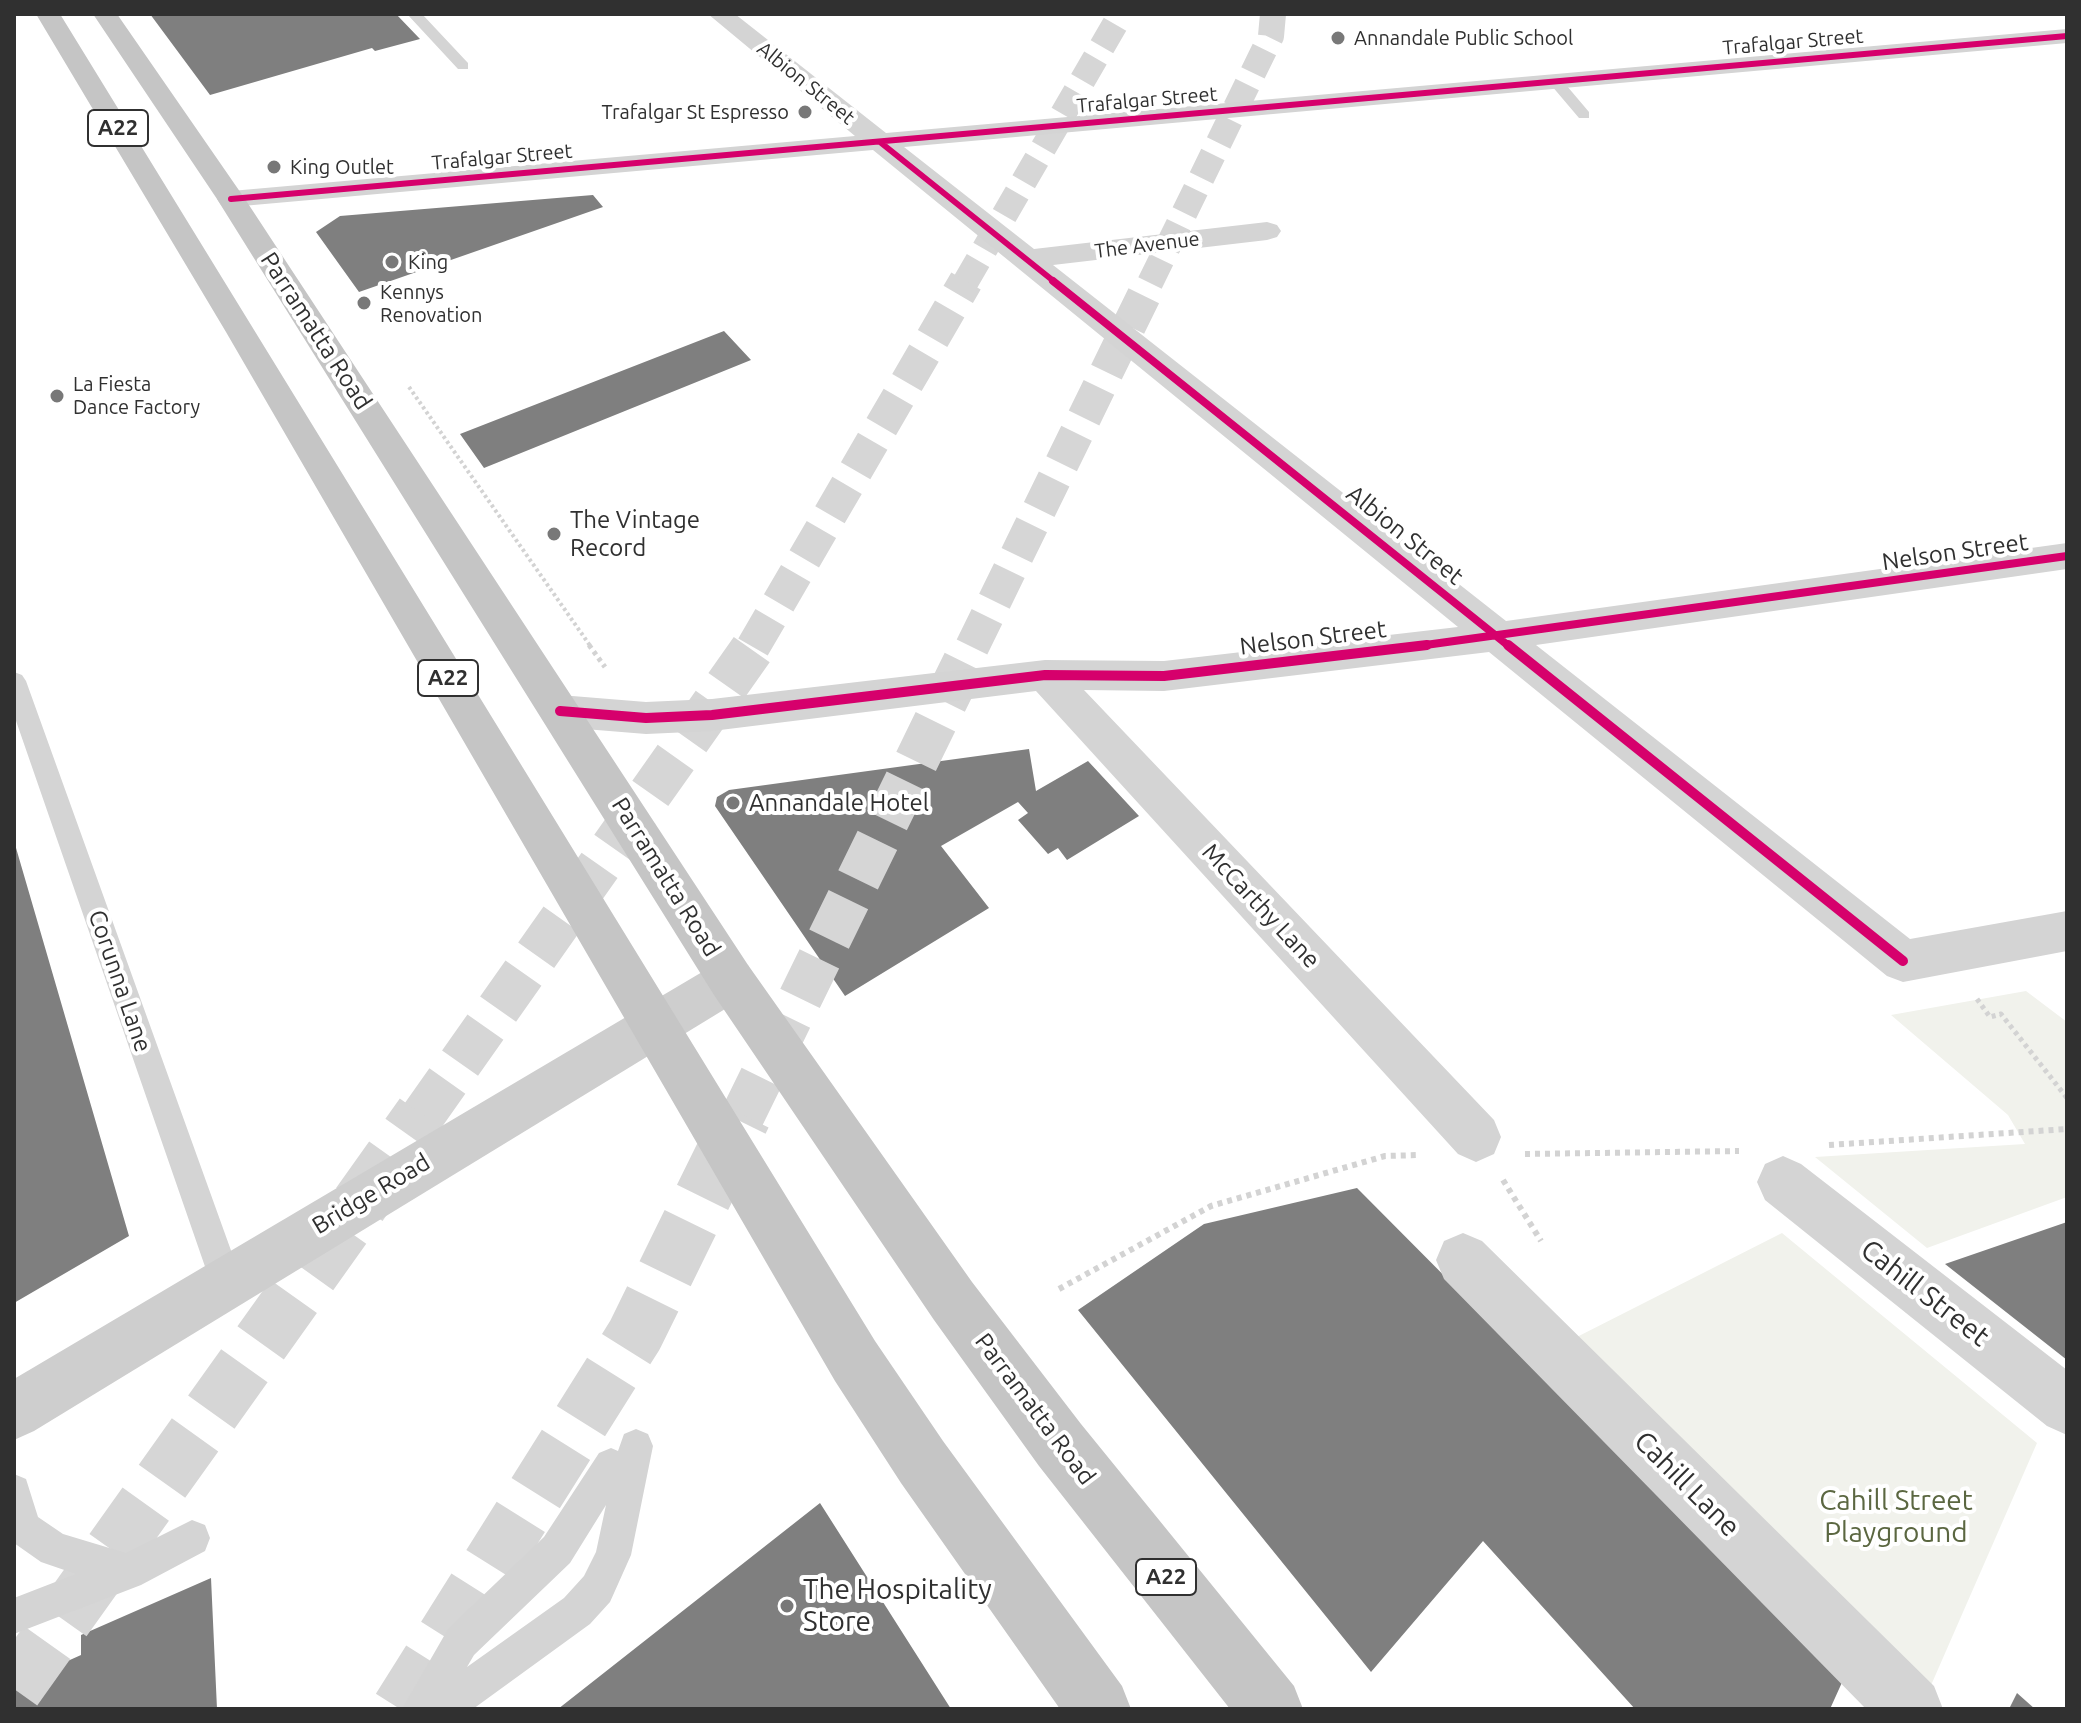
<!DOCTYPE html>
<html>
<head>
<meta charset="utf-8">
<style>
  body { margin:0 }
  #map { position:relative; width:2081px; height:1723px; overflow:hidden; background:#fff; font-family:Ubuntu,sans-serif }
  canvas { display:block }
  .frame { position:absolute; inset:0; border:16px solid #303030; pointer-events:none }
</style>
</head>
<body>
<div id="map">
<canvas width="2081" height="1723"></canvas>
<div class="frame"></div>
</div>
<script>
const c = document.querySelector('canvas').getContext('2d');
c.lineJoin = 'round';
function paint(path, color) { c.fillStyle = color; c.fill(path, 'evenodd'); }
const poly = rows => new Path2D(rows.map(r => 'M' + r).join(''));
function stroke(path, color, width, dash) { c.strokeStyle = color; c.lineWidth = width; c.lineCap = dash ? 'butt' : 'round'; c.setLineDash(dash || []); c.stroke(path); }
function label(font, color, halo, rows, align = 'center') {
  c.font = font + ' Ubuntu,sans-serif'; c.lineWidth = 8; c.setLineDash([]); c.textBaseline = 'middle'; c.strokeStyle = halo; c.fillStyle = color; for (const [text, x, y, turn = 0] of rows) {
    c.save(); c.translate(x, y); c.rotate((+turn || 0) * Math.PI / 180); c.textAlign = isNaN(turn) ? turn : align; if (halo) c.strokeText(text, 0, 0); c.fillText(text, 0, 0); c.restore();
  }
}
paint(poly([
  [2026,991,2067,1022,2067,1197,1927,1248,1815,1157,2025,1144,2008,1115,1891,1015],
  [1782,1233,2037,1443,1925,1699,1567,1342]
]), '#f1f2ec');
paint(poly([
  [150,14,396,14,420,39,375,51,372,48,210,95],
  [593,195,603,207,359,292,316,232,340,216],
  [724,331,751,360,484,468,460,434],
  [1029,749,1036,791,1088,761,1139,816,1067,860,1058,848,1048,854,1018,820,1028,813,1018,802,941,846,989,908,845,996,715,806,717,797,729,790],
  [14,841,129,1236,14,1303],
  [1357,1188,1844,1678,1830,1709,1635,1709,1483,1541,1371,1672,1078,1310,1204,1224],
  [2067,1222,2067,1360,1945,1264],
  [820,1503,951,1709,558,1709],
  [211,1578,217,1709,14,1709,14,1685,81,1655,81,1635],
  [2017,1693,2035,1709,2009,1709]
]), '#7f7f7f');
stroke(poly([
  [965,283,1121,14],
  [1150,283,1271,36,1273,14]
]), '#d6d6d6', 26, [26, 13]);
stroke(poly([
  [753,647,966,281],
  [972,647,1151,281]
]), '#d6d6d6', 34, [34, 17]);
stroke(poly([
  [422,1117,755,645],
  [742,1117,973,645]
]), '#d6d6d6', 44, [44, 22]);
stroke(poly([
  [14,1689,423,1115],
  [400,1709,635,1335,743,1115]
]), '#d6d6d6', 57, [57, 28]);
stroke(poly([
  [409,387,591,647]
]), '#d3d3d3', 4, [3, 3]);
stroke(poly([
  [589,645,605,667],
  [1977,999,1990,1017,2001,1014,2067,1098]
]), '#d3d3d3', 5, [4, 4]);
stroke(poly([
  [1829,1145,2067,1129],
  [1525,1154,1739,1151],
  [1503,1180,1541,1241],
  [1059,1289,1211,1206,1385,1156,1419,1155]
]), '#d3d3d3', 6, [5, 5]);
paint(poly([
  [407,14,422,14,468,63,468,69,458,69,407,14],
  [1551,79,1561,79,1589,112,1589,118,1579,118,1551,85,1551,79],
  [14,672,22,675,26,681,242,1281,237,1292,226,1297,215,1292,210,1281,14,715,14,672],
  [636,1429,648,1434,653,1446,631,1555,610,1602,590,1624,473,1709,402,1709,448,1629,544,1537,599,1453,611,1448,618,1451,624,1434,636,1429],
  [606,1505,596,1552,584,1576,564,1598,467,1667,474,1655,570,1563,606,1505],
  [14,1474,26,1479,38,1517,63,1534,126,1553,192,1520,205,1525,210,1538,205,1551,141,1585,14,1634,14,1598,76,1574,41,1562,14,1543,14,1474]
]), '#d4d4d4');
paint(poly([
  [708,14,735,14,886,133,2067,29,2067,43,904,147,1034,249,1267,222,1277,225,1281,231,1277,237,1267,240,1053,265,1506,621,2067,543,2067,569,1536,645,1910,939,2067,911,2067,951,1903,982,1887,976,1489,652,1164,691,1084,690,1494,1120,1501,1137,1494,1154,1476,1162,1458,1154,1036,691,712,731,646,734,560,727,546,722,540,711,546,700,560,695,646,702,712,699,1045,660,1164,661,1458,627,873,150,231,207,221,205,217,199,221,193,231,191,855,136,708,14],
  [1783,1156,1801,1164,2067,1370,2067,1435,2047,1426,1765,1200,1757,1182,1765,1164,1783,1156],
  [1463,1233,1482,1241,1934,1686,1943,1709,1866,1709,1444,1279,1436,1260,1444,1241,1463,1233]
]), '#d4d4d4');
paint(poly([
  [731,959,748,965,754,980,748,995,34,1431,14,1440,14,1379,714,965,731,959]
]), '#cecece');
paint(poly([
  [36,14,60,14,875,1341,943,1441,1122,1686,1131,1709,1060,1709,901,1483,835,1381,226,332,36,14],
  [93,14,117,14,245,199,748,965,972,1282,1081,1424,1294,1686,1303,1709,1230,1709,1039,1466,934,1320,714,995,217,199,93,14]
]), '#c5c5c5');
stroke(poly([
  [880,142,1056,283],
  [231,199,2067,36]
]), '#d6006c', 6);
stroke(poly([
  [1053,281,1510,647],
  [1411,647,2067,556]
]), '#d6006c', 8);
stroke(poly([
  [1508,645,1903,961],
  [560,711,646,718,712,715,1045,675,1164,676,1427,645]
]), '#d6006c', 10);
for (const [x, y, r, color] of [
  [1338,38,8,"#787878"],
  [805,112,8,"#787878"],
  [274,167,8,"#787878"],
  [392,262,8,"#787878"],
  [364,303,8,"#787878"],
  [57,396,8,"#787878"],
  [554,534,8,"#787878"],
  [733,803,8,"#787878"],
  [787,1606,8,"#787878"]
]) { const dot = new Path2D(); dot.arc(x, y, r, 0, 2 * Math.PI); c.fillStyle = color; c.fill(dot); stroke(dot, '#fff', 3); }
label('20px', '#303030', '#fff', [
  ["Annandale Public School",1354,38],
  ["Trafalgar St Espresso",789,112,"right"],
  ["King Outlet",290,167],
  ["King",408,262],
  ["Kennys",380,292],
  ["Renovation",380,315],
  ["La Fiesta",73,384],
  ["Dance Factory",73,407]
], 'left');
label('20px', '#303030', '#fff', [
  ["Trafalgar Street",1793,42,-5],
  ["Albion Street",806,83,39],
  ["Trafalgar Street",1147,100,-5],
  ["Trafalgar Street",502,157,-5],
  ["The Avenue",1147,245,-7]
]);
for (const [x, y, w] of [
  [118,128,60],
  [448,678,60],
  [1166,1577,60]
]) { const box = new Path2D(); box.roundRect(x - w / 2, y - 18, w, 36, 6); c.fillStyle = '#fff'; c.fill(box); stroke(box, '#303030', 2); }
label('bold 22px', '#303030', null, [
  ["A22",118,128],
  ["A22",448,678],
  ["A22",1166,1577]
]);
label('24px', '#303030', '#fff', [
  ["Parramatta Road",316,331,57],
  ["Albion Street",1405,535,39],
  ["Nelson Street",1955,552,-8],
  ["Nelson Street",1313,638,-7],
  ["Parramatta Road",666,877,58],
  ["McCarthy Lane",1261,906,47],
  ["Corunna Lane",120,981,71],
  ["Bridge Road",371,1194,-31],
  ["Parramatta Road",1035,1409,53]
]);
label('24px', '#303030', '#fff', [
  ["The Vintage",570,520],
  ["Record",570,548],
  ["Annandale Hotel",749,803]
], 'left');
label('28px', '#303030', '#fff', [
  ["Cahill Street",1925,1293,38],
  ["Cahill Lane",1687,1484,45]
]);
label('28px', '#5b6741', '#fff', [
  ["Cahill Street",1896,1501],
  ["Playground",1896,1533]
]);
label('28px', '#303030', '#fff', [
  ["The Hospitality",803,1590],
  ["Store",803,1622]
], 'left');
</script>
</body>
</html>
